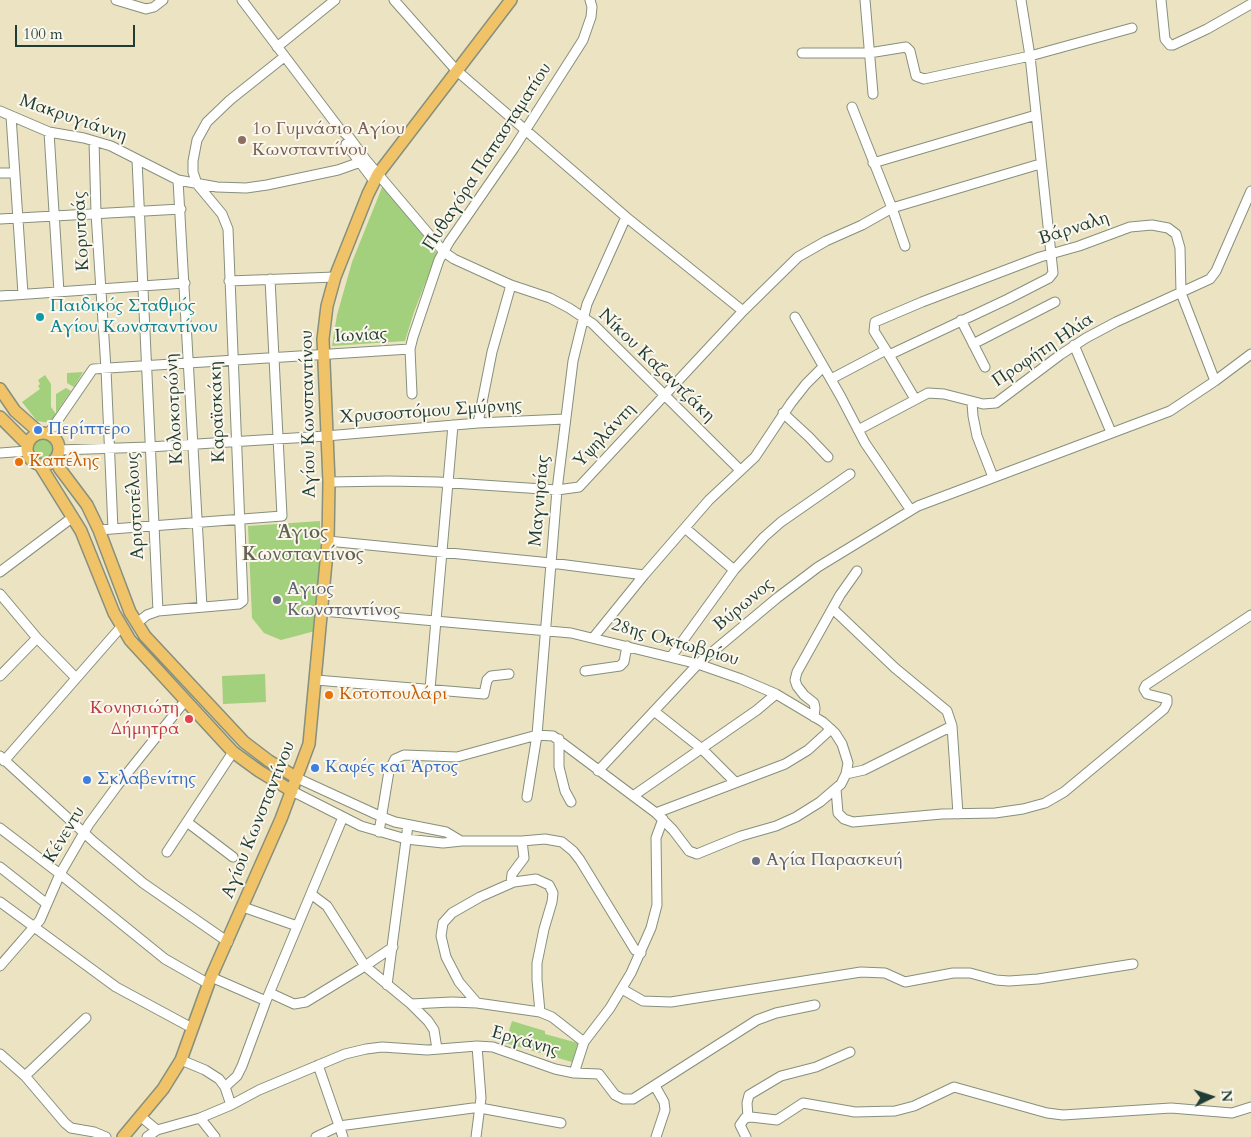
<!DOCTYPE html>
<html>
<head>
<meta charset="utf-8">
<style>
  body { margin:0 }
  #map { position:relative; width:1251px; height:1137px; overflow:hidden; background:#ece3c3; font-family:Cardo,serif }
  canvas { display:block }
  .north { position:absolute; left:1186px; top:1072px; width:50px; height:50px; -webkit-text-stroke:4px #fbf7ec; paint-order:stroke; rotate:86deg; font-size:14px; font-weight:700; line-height:20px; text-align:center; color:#1f3d34 }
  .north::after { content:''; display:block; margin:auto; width:18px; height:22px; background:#1f3d34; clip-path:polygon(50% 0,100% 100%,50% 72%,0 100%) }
  .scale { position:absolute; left:15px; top:25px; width:120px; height:22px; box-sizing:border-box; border:2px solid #1f3d34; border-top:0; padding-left:6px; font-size:15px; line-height:18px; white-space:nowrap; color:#1f3d34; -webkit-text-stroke:4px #fbf7ec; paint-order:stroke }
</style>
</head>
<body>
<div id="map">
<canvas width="1251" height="1137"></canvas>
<div class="north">N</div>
<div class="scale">100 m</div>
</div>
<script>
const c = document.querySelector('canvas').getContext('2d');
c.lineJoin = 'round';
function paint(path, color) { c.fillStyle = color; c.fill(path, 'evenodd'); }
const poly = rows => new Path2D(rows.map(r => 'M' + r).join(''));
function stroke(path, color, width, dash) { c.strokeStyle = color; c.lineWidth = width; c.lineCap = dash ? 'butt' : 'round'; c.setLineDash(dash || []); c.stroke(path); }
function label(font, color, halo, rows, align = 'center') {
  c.font = font + ' Cardo,serif'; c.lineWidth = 4; c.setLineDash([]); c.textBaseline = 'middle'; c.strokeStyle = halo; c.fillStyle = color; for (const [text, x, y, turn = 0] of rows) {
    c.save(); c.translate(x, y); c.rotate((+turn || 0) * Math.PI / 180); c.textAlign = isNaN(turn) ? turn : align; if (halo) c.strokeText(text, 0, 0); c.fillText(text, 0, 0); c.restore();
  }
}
paint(poly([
  [383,185,437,253,414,312,405,341,332,346,337,315,352,262],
  [83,372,74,387,67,383,67,373],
  [45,375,51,384,51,407,56,414,51,423,37,421,22,402,40,389,38,386,40,384,38,380],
  [66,388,71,391,56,413,56,394],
  '32 449a11 11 0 1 1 22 0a11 11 0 1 1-22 0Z',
  [320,521,321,564,315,631,281,640,264,633,252,618,248,526],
  [265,674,266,702,223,704,222,676],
  [512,1021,545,1031,545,1034,578,1043,572,1062,505,1043]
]), '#a2d07d');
const minor = poly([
  [116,0,146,9,154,7,163,0],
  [242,0,339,128,349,137,366,160,444,252,454,259,511,285,550,298,569,308,593,324,740,470],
  [394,0,456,70,626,217,743,311],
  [865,0,873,94],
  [1161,0,1165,39,1170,45,1173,45,1207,29,1251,4],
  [277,47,335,0],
  [802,53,869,53,906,47,910,51,916,76,924,79,1030,56,1132,28],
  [852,107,892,208,905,246],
  [0,111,49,132,84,138,111,146,178,180,217,187,246,188,267,185,338,170,366,160],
  [11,116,23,294],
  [49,132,59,292],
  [94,141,96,213,106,369,113,529],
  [346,144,374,181],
  [137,160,158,611],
  [873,163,1036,115],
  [0,173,14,173],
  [178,180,202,607],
  [0,219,181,209],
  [229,281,335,277],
  [0,296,185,283],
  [795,317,841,397,865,443,910,509],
  [961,320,985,367],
  [973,344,1055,302],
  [1074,345,1111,432],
  [889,355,874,331,875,322,922,302,1040,257,1079,246,1130,227,1152,225,1168,228,1176,234,1180,248,1181,293,1215,381],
  [831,379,886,350],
  [412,394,410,349,413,337,439,260,449,242,514,148,583,40,591,17,592,7,590,0],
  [915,399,889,355,1008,299,1049,278,1053,273,1030,56,1021,0],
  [972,403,973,416,977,436,993,477],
  [783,413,809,437,828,457],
  [478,423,492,352,511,285],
  [858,430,928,393,944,394,983,404,996,403,1060,355,1086,338,1116,322,1210,279,1216,271,1251,191],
  [49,433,93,369,410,349],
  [59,450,149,447,326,436,478,423,565,419],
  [0,453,27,451],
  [329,482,388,481,438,482,557,490,579,487,743,311,798,257,826,241,862,225,892,208,1040,164],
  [685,528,734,570],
  [99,530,282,516,270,279],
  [328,541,551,563,644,575],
  [0,572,73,517],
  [0,594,37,638,76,678],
  [833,609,895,668,947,711,952,726,958,814],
  [322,611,571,633,698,664,741,679,776,694,823,722,835,733,842,744,848,763,846,774,841,784,820,802,796,817,776,826,741,836,697,854,689,851,673,830,656,813,553,736,537,735,457,757,404,755,395,759,389,771,379,832],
  [137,623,147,615,158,611,239,604,243,601,228,229,222,214,197,184,193,172,193,161,197,140,207,122,230,100,284,57],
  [593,638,644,575,709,500,755,457,791,403,806,384,823,367],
  [671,657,734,570,764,537,781,522,850,474],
  [585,671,620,666,624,662,627,646],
  [0,676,37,638],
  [316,680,484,694,487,680,491,676,509,674],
  [430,689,453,425],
  [654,711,702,749,735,782],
  [814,717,815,708,814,703,804,695,797,686,795,680,797,672,840,595,857,571],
  [559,739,559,767,565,791,571,802],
  [0,756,94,842,143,883,228,942],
  [4,761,121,627],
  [598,771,698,664,777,598,818,567,918,506,1170,411,1215,381,1251,354],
  [846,774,864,770,952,726],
  [297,778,382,817,395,822,446,832,461,841],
  [836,789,838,813,844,819,853,822,942,814,995,813,1023,809,1045,803,1064,792,1164,709,1167,703,1167,699,1147,694,1144,689,1146,685,1251,615],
  [292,791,361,826,406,839,443,843,462,841,522,841,545,839,562,842,573,851,580,860,635,950,641,953],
  [633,796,757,710,776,694],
  [527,797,537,735,557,490,573,361,587,304,626,217],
  [656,813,785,764,808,750,831,729],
  [187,822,233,857],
  [0,828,60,874,165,959,209,984],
  [167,852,233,752],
  [0,867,47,904],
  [511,883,512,874,524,858,522,841],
  [311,894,327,906,365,966,411,1004,428,1021,434,1030,437,1049],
  [0,902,116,987,192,1028],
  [243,907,297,926],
  [0,966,40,920,60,874,89,824,117,786,185,701],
  [211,977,266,1001],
  [387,985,408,825],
  [622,989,643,1001,671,1002,861,972,885,973,905,982,953,973,970,973,996,980,1009,981,1038,979,1133,964],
  [270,993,294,1004,306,1002,365,966,393,947],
  [477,1003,459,982,446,957,441,936,443,923,452,913,480,897,514,882,536,879,549,885,553,893,552,902,544,929,537,963,537,980,540,1012],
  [411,1004,452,1002,477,1003,540,1012,552,1017,584,1042],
  [0,1054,25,1076,65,1123,71,1128,94,1132,106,1137],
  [181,1060,205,1070,219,1079,225,1087,231,1105],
  [318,1065,343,1137],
  [574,1073,584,1042,610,1008,631,973,651,928,657,905,656,838,663,819],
  [25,1076,86,1018],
  [655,1086,664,1102,665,1110,656,1137],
  [225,1087,237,1076,242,1066,266,1001,343,817],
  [140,1116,157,1130],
  [748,1117,747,1103,749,1095,781,1076,816,1067,850,1052],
  [200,1118,215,1137],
  [147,1137,157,1130,200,1118,231,1105,259,1090,345,1054,366,1049,382,1047,427,1050,477,1046,493,1047,555,1069,574,1073,599,1074,615,1095,623,1099,633,1099,757,1020,776,1013,815,1005],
  [316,1137,339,1126,473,1108,480,1108,561,1123],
  [476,1137,481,1098,477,1046],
  [746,1137,740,1125,745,1118,751,1117,777,1120,803,1103,855,1112,895,1111,914,1106,954,1087,1047,1113,1063,1115,1171,1108,1232,1113,1251,1107]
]);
const major = poly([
  [0,389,15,411,40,433],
  [0,417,27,444],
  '27 449a16 16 0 1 1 32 0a16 16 0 1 1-32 0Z',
  [55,460,60,469,87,505,99,530,130,612,145,636,244,742,269,761,297,778],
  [40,465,81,531,114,613,130,640,233,752,259,771,292,791],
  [123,1137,163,1089,181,1060,211,977,281,819,309,744,328,541,329,482,323,339,327,306,335,277,368,194,378,174,511,0]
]);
stroke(minor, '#86907c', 11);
stroke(major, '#86907c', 14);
stroke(minor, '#fff', 9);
stroke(major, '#f1c369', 11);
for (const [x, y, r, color] of [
  [242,140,5,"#8d6e63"],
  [40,317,5,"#0f9aa8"],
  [38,430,5,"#3f7fe0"],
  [19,462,5,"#e8710a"],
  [277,600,5,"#6b7280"],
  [329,695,5,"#e8710a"],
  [189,719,5,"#e0444e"],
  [315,768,5,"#3f7fe0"],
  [87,780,5,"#3f7fe0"],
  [756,861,5,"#6b7280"]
]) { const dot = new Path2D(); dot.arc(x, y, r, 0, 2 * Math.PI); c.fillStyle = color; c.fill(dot); stroke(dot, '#fbf7ec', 2); }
label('18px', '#1f3d34', '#fbf7ec', [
  ["Μακρυγιάννη",73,119,19],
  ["Πυθαγόρα Παπασταματίου",488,157,-57],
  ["Βάρναλη",1074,229,-18],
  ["Κορυτσάς",82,231,-93],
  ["Ιωνίας",361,336,-3],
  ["Προφήτη Ηλία",1043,351,-34],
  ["Νίκου Καζαντζάκη",656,366,44],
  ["Κολοκοτρώνη",175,409,-93],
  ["Καραϊσκάκη",218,412,-92],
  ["Χρυσοστόμου Σμύρνης",431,412,-4],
  ["Αγίου Κωνσταντίνου",309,414,-91],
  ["Υψηλάντη",605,436,-47],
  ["Μαγνησίας",540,501,-85],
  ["Αριστοτέλους",136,506,-93],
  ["Βύρωνος",744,605,-40],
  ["28ης Οκτωβρίου",675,643,16],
  ["Αγίου Κωνσταντίνου",259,820,-68],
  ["Κένεντυ",65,835,-59],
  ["Εργάνης",525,1042,16]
]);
label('18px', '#785e54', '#fbf7ec', [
  ["1ο Γυμνάσιο Αγίου",252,130],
  ["Κωνσταντίνου",252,151]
], 'left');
label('18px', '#0d838f', '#fbf7ec', [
  ["Παιδικός Σταθμός",50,307],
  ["Αγίου Κωνσταντίνου",50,328]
], 'left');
label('18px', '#366cbe', '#fbf7ec', [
  ["Περίπτερο",48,430],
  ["Καφές και Άρτος",325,768],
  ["Σκλαβενίτης",97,780]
], 'left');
label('18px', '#c56008', '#fbf7ec', [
  ["Καπέλης",29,462],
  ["Κοτοπουλάρι",339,695]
], 'left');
label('18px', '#5b616d', '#fbf7ec', [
  ["Αγιος",287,590],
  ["Κωνσταντίνος",287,611],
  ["Αγία Παρασκευή",766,861]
], 'left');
label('18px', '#be3a42', '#fbf7ec', [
  ["Κονησιώτη",179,709],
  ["Δήμητρα",179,730]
], 'right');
label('bold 19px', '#646255', '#fbf7ec', [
  ["Άγιος",303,534],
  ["Κωνσταντίνος",303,556]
]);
</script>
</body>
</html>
